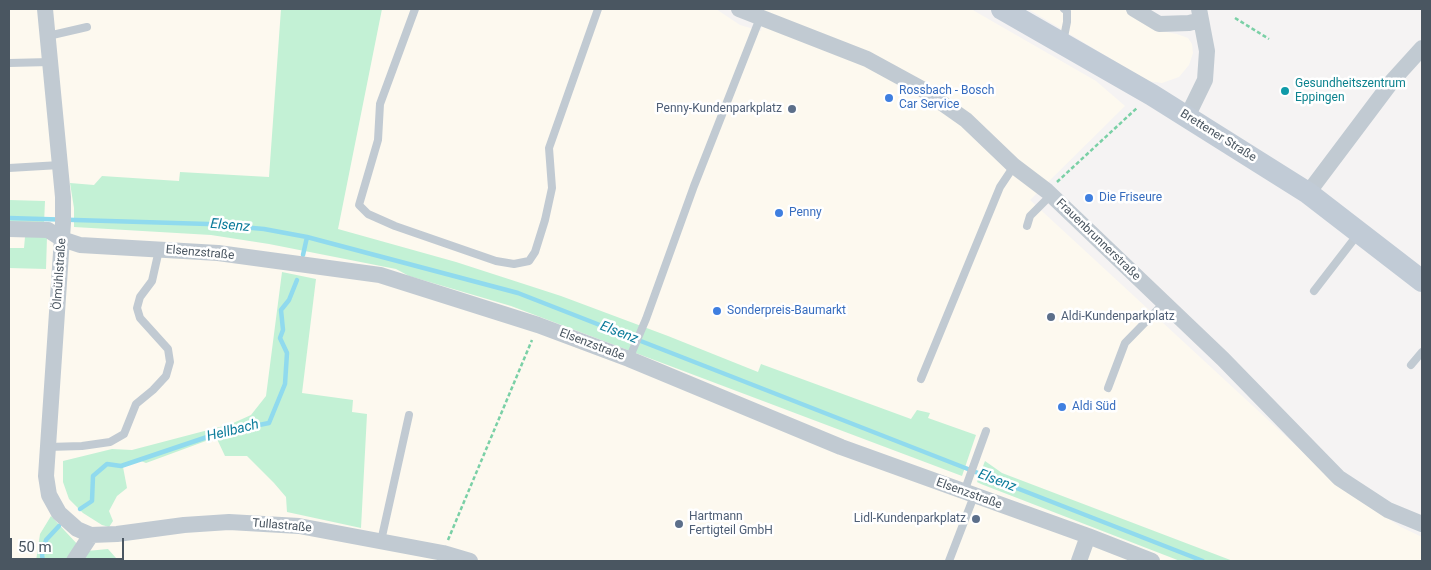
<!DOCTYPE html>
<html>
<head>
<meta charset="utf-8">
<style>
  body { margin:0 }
  #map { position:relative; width:1431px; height:570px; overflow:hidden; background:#f5f3f3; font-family:Roboto,sans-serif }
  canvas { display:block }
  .frame { position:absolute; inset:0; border:10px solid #4a5661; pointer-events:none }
  .scale { position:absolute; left:10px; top:538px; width:114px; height:22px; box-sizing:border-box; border:2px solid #4a5661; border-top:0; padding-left:6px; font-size:15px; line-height:18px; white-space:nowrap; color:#4a5661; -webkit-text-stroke:4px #fff; paint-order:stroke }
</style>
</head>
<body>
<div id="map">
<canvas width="1431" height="570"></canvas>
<div class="frame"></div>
<div class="scale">50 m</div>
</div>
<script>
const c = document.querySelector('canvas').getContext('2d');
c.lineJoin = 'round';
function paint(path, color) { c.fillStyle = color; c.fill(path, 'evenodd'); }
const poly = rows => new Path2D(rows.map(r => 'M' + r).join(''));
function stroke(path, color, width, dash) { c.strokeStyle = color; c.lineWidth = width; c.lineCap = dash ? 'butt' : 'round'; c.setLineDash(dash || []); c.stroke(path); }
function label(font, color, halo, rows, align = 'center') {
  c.font = font + ' Roboto,sans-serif'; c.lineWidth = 5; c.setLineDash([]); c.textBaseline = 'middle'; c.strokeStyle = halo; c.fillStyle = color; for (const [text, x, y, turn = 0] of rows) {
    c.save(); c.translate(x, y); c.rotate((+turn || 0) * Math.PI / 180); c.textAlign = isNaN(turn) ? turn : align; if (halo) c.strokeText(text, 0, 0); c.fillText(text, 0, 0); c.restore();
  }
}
paint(poly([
  [9,9,716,9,740,25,761,31,765,9,971,9,1096,81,1125,106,1030,200,1345,491,1401,527,1422,537,1422,561,9,561],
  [1028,9,1129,9,1156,30,1177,34,1188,38,1192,44,1193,53,1189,65,1179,77,1162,83,1148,81]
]), '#fdf9ef');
paint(poly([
  [281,9,382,9,338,229,456,262,561,296,668,336,758,372,761,364,911,419,917,410,930,413,928,418,976,435,962,476,511,306,409,276,396,269,269,244,211,235,74,227,74,208,70,183,94,185,102,176,179,181,180,172,269,177],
  [9,200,45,201,44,224,9,223],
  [25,237,47,237,46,269,9,268,9,248,24,248],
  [282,272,316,279,302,393,353,400,352,412,367,414,361,528,287,512,286,497,274,483,247,456,225,456,217,439,214,438,146,463,141,461,123,467,127,488,117,496,109,511,113,521,109,527,102,525,83,513,69,499,63,482,63,461,112,449,132,450,231,424,251,415,266,396],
  [985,461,1002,473,1233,561,1180,561,981,484,977,482],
  [51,516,79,546,65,561,36,561,40,534],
  [108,549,116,558,117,561,84,561,87,551]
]), '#c3f1d5');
stroke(poly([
  [9,218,208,224,264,229,307,237,518,293,1203,561],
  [303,255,307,237],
  [80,509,92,501,93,476,107,464,121,466,219,433,269,423,285,384,287,353,280,338,283,330,281,310,289,300,297,280],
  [43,561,42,555,46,540,59,526]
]), '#90daee', 4.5);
stroke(poly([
  [1235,18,1269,39],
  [1057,182,1138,107],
  [448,540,532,340]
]), '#7ad0a6', 2.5, [4, 2.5]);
stroke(poly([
  [415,9,380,104,378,140,359,205,368,214,395,226,496,261,514,264,529,261,535,252,545,220,552,188,549,148,598,9],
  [48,36,87,27],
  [1063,42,1067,22,1067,11,1064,9],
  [9,63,50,62],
  [9,168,60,165],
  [1027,226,1030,216,1051,195],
  [1314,291,1358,234],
  [629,359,646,319,694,186,760,18],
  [1411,365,1422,352],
  [921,379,1000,187,1014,166],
  [1108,388,1125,343,1164,303],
  [48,447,82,446,110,442,124,434,136,404,153,390,166,376,170,362,168,349,140,318,137,308,140,297,152,281,159,250],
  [964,492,986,431],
  [381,541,409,415],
  [949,561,974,496]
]), '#c1cad2', 8);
stroke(poly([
  [45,9,63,197,63,223,46,476,49,495,59,513,77,529,91,535,117,534,184,525,229,522,299,526,443,553,470,561],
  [739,9,867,59,922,89,966,120,1014,166,1047,191,1223,359,1339,478,1388,510,1422,524],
  [1134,9,1159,24,1189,23,1201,20],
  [1187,117,1205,80,1207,51,1199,9],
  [1308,193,1393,80,1422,48],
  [9,229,48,230,62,239,80,245,218,253,380,275,538,325,629,359,841,447,1088,536,1152,561],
  [74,561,91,535],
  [1079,561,1088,536]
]), '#c1cad2', 16);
stroke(poly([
  [1002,9,1152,95,1308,193,1422,281]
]), '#c1cbd6', 22);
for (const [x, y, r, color] of [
  [1285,91,5,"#0f9aa8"],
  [889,98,5,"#3f7fe0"],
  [792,109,5,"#5c6f8a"],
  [1089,198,5,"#3f7fe0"],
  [779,213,5,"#3f7fe0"],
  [717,311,5,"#3f7fe0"],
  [1051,317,5,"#5c6f8a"],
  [1062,407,5,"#3f7fe0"],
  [976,519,5,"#5c6f8a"],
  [679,524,5,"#5c6f8a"]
]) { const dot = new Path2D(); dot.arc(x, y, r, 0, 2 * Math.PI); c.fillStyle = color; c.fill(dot); stroke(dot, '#fff', 2); }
label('12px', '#0d838f', '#fff', [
  ["Gesundheitszentrum",1295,84],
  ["Eppingen",1295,98]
], 'left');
label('12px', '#366cbe', '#fff', [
  ["Rossbach - Bosch",899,91],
  ["Car Service",899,105],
  ["Die Friseure",1099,198],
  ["Penny",789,213],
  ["Sonderpreis-Baumarkt",727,311],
  ["Aldi Süd",1072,407]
], 'left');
label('12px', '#4e5e75', '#fff', [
  ["Penny-Kundenparkplatz",782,109],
  ["Aldi-Kundenparkplatz",1061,317,"left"],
  ["Hartmann",689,517,"left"],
  ["Fertigteil GmbH",689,531,"left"],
  ["Lidl-Kundenparkplatz",966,519]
], 'right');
label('12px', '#4a5661', '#fff', [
  ["Brettener Straße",1218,136,32],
  ["Frauenbrunnerstraße",1098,240,44],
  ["Elsenzstraße",200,253,5],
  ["Ölmühlstraße",60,274,-86],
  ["Elsenzstraße",592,345,21],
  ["Elsenzstraße",969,494,20],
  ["Tullastraße",282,526,5]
]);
label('italic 14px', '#0c7c9b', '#fff', [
  ["Elsenz",230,226,5],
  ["Elsenz",619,333,21],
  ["Hellbach",233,431,-14],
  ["Elsenz",997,481,21]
]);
</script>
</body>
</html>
